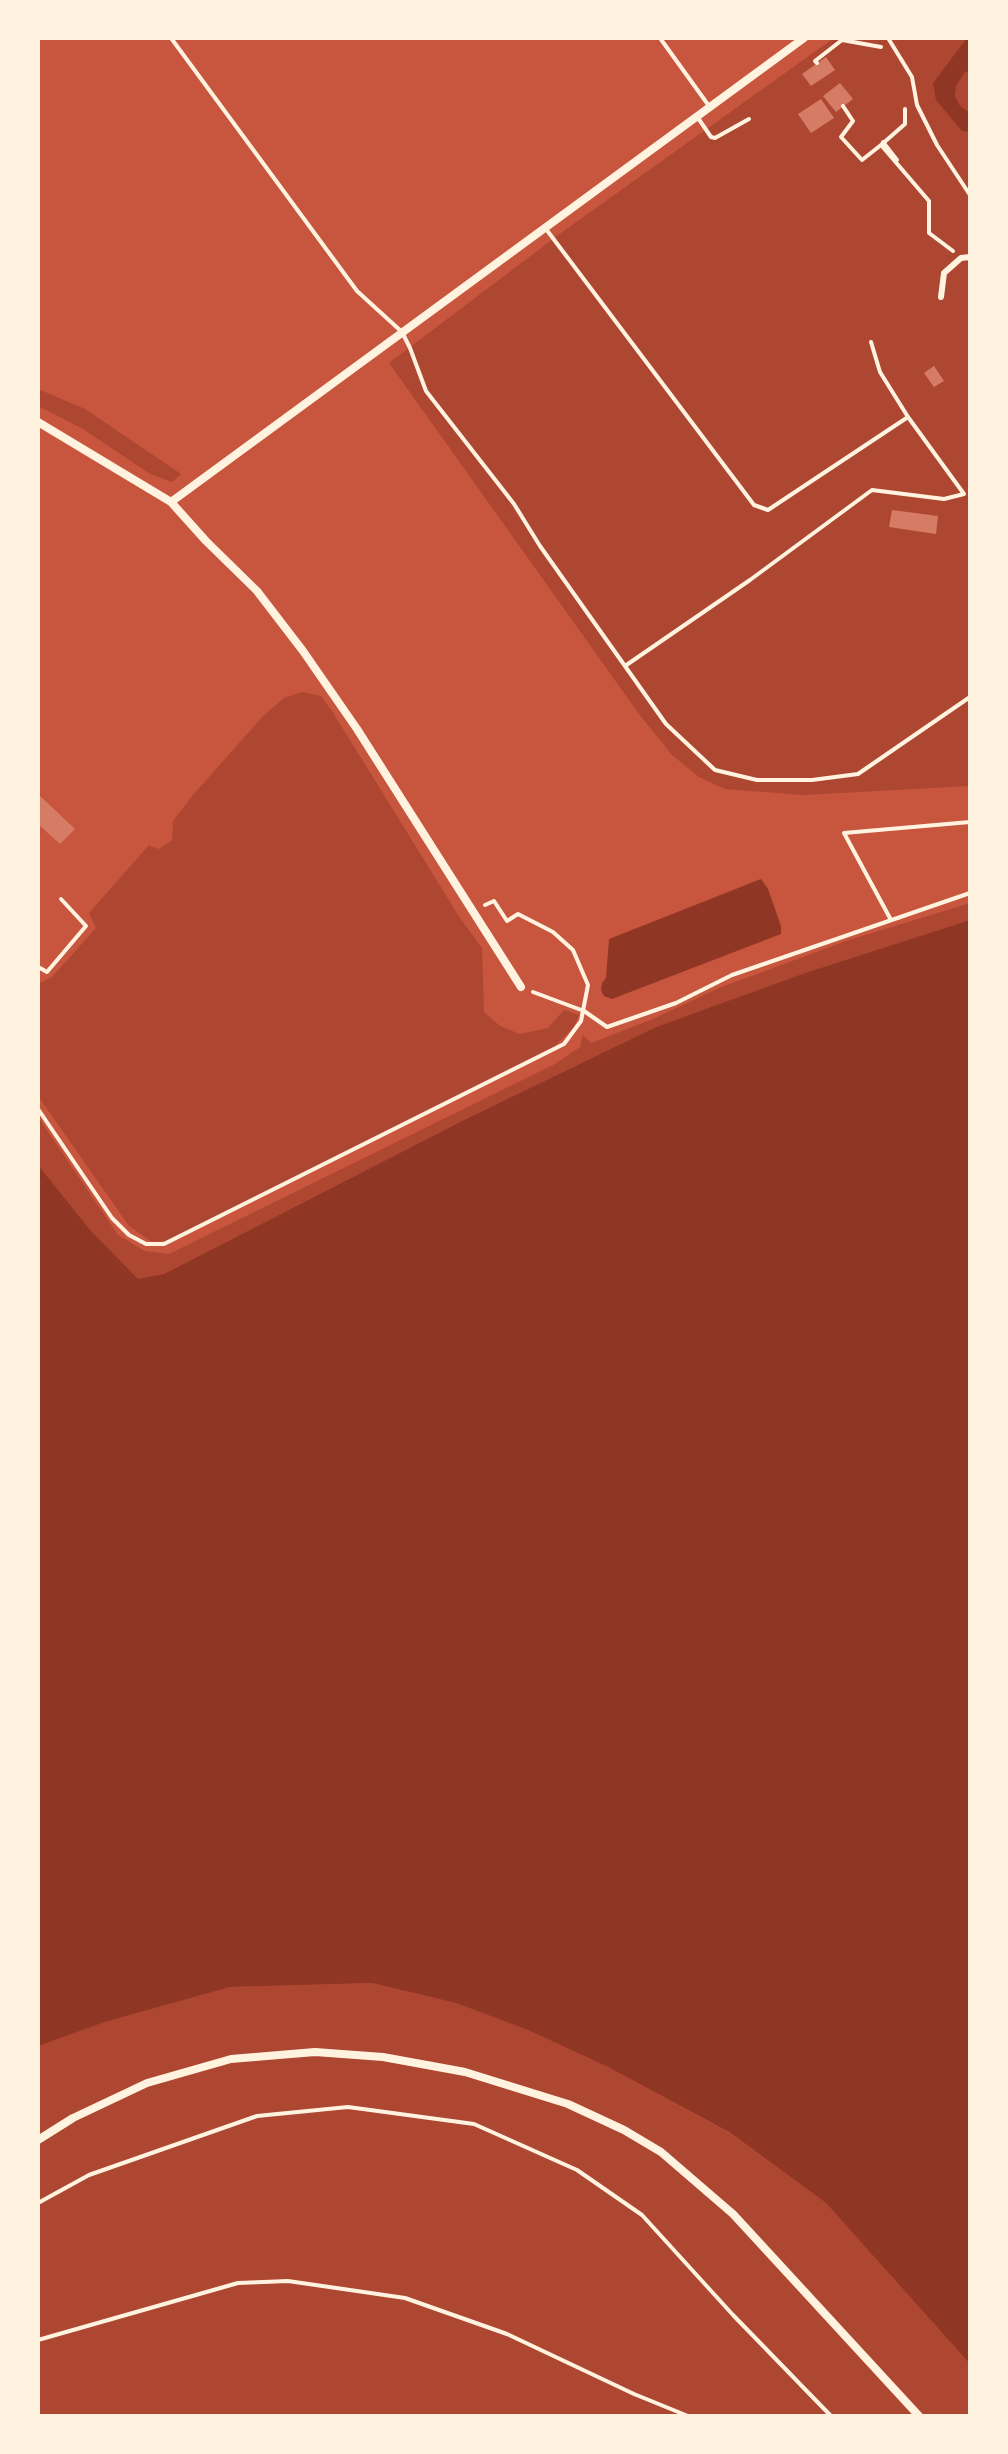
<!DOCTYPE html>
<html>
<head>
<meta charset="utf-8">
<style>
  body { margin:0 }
  #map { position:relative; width:1008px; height:2454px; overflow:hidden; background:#c8553d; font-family:"Alegreya Sans",sans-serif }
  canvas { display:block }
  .frame { position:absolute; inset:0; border:40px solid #fff3e0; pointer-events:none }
</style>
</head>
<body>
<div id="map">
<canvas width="1008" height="2454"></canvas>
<div class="frame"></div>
</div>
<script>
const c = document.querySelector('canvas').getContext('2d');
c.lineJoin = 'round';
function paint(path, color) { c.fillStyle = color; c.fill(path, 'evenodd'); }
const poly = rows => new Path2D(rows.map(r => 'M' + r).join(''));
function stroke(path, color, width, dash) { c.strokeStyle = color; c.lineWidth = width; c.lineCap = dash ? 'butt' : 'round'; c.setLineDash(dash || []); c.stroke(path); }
paint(poly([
  [834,38,970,38,970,786,803,795,725,789,699,777,672,755,639,714,389,363,561,233],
  [38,389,85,409,181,474,172,482,150,474,83,429,38,406],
  [302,692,321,696,332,711,460,918,482,948,484,1012,500,1026,520,1034,548,1028,564,1010,579,1015,574,1027,555,1046,166,1241,152,1242,129,1226,38,1096,38,984,52,977,96,928,89,913,149,845,159,849,172,840,173,821,193,795,264,715,284,698],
  [970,903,970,920,805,973,656,1027,466,1119,164,1274,138,1280,91,1231,38,1165,38,1117,118,1235,145,1251,169,1254,555,1064,580,1047,583,1035,591,1043,653,1019,719,988,846,941],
  [372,1983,456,2003,528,2030,608,2067,728,2132,826,2203,970,2364,970,2416,38,2416,38,2046,105,2022,230,1987]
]), '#ae4732');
paint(poly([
  [967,38,970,38,970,70,964,73,956,86,955,96,960,106,970,113,970,132,962,131,936,100,933,83],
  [761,879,768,889,781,926,781,934,612,999,604,996,601,990,602,983,606,978,609,939],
  [970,920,970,2364,826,2203,729,2132,608,2067,528,2030,456,2003,372,1983,230,1987,105,2022,38,2046,38,1165,91,1231,138,1279,164,1274,466,1119,656,1027,805,973]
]), '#8f3625');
paint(poly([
  [826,57,835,70,811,86,802,74],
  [840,83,853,99,836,112,823,96],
  [821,99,834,118,811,133,798,114],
  [934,366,944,381,934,387,924,373],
  [892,510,938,516,936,534,889,527],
  [38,794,75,829,60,844,38,824]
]), '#d67c66');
stroke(poly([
  [817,63,815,61,842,40,881,47],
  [843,106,853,121,841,137,862,160,881,145,929,201,929,233,953,251],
  [883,142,897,160],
  [881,145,905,124,905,109],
  [891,920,844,833,970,822],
  [38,969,40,968,47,972,86,926,61,899],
  [533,992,584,1011,607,1027,676,1003,732,975,970,893],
  [38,1109,112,1218,129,1235,146,1244,164,1244,564,1044,581,1021,588,985,573,950,553,932,518,914,507,921,494,901,485,905],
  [38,2203,89,2175,257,2116,348,2107,474,2124,577,2170,642,2215,733,2315,831,2416],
  [38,2340,238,2283,288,2281,405,2298,507,2334,634,2394,688,2416]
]), '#fff3e0', 4);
stroke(poly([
  [171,38,357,291,402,332,410,348,426,391,514,504,540,546,666,724,715,770,757,780,812,780,858,774,970,697],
  [660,38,709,106],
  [888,38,912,77,917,105,937,145,970,195],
  [696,115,711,137,715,138,749,119],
  [546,229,754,505,768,510,908,417],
  [625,666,750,580,872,490,944,499,964,494,908,417,880,372,871,342]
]), '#fff3e0', 4);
stroke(poly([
  [941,297,944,273,961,258,970,257]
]), '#fff3e0', 6);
stroke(poly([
  [38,422,171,502,206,541,257,591,303,651,357,729,521,987],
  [171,502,804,38],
  [38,2140,73,2118,147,2083,231,2059,315,2052,383,2057,465,2072,568,2104,624,2130,661,2152,733,2214,919,2416]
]), '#fff3e0', 8);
</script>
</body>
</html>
